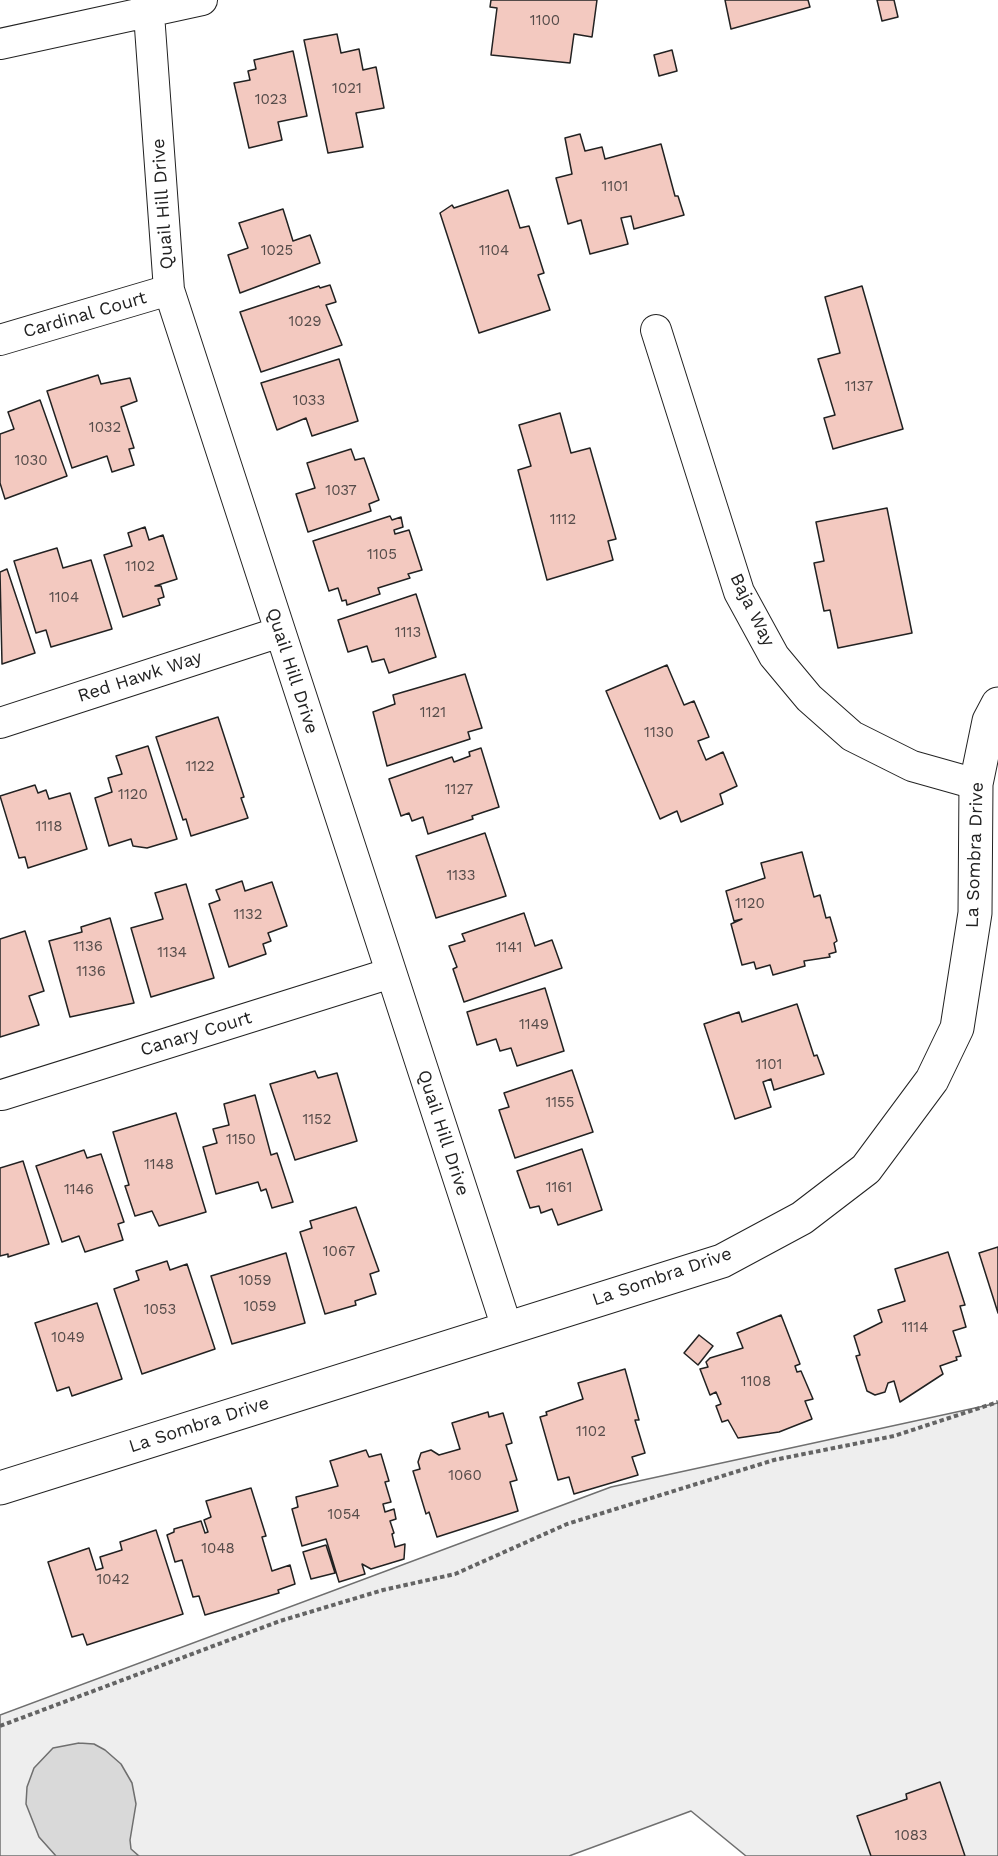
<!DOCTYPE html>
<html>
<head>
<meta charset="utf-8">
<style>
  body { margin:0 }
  canvas { display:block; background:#fff }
</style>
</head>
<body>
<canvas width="998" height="1856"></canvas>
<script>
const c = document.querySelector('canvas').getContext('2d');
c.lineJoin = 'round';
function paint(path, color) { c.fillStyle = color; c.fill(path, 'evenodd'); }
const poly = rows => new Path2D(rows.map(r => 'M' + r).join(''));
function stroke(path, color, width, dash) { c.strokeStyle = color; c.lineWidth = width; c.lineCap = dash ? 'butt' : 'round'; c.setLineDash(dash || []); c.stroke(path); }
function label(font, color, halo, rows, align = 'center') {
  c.font = font + ' "Work Sans",sans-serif'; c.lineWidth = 4.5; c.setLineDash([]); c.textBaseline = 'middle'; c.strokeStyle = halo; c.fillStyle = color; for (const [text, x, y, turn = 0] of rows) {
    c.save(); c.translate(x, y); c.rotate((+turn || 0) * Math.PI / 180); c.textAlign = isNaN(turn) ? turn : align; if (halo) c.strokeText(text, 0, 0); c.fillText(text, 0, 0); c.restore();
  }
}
const green = poly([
  [998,1403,998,1856,746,1856,691,1811,569,1856,0,1856,0,1715,611,1487,998,1403]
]);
paint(green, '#eee');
stroke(green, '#6f6f6f', 1.5);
const water = poly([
  [79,1743,94,1744,105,1750,121,1764,132,1783,136,1804,130,1840,131,1849,139,1856,56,1856,39,1837,26,1804,27,1787,34,1768,53,1748,79,1743]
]);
paint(water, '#d9d9d9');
stroke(water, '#6f6f6f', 1.5);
const building = poly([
  [491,0,597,0,592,37,574,34,570,63,491,55,497,8,490,7,491,0],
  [725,0,808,0,810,7,731,29,725,0],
  [877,0,894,0,898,17,882,21,877,0],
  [337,34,341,53,359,49,363,70,376,67,384,108,356,113,363,147,328,153,304,40,337,34],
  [672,50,677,71,659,76,654,55,672,50],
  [293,51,307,116,278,122,282,140,249,148,234,83,250,80,248,71,256,69,254,60,293,51],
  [580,134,585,151,602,147,605,159,661,144,675,196,678,196,684,215,634,229,631,216,621,218,628,244,590,254,581,220,568,224,556,178,572,174,565,138,580,134],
  [508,190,520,228,529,226,544,273,538,275,550,310,479,333,440,213,452,205,454,208,508,190],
  [283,209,293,241,310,235,320,263,240,293,228,255,248,248,239,223,283,209],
  [330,285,336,302,326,305,342,345,261,372,240,312,319,286,320,288,330,285],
  [862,286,903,429,833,449,824,418,835,415,818,359,840,353,825,297,862,286],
  [339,359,358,421,312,436,306,418,277,430,261,383,339,359],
  [98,375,101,384,130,378,137,401,121,407,134,448,129,449,134,465,112,472,107,456,72,468,47,391,98,375],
  [40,400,67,476,5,499,0,483,0,434,14,429,8,412,40,400],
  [560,413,571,453,590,448,616,539,608,541,613,560,547,580,518,470,531,466,519,425,560,413],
  [351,449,355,460,364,458,379,500,369,504,371,511,308,532,296,494,315,488,307,463,351,449],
  [887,508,912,633,838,648,830,610,824,611,814,563,824,561,816,522,887,508],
  [390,516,392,520,401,517,403,527,394,530,395,534,409,530,422,570,408,574,410,578,378,588,380,594,347,605,346,600,342,601,338,588,329,591,313,541,390,516],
  [145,527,149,540,163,535,177,579,155,586,161,586,164,597,158,599,160,605,123,617,104,555,132,546,128,533,145,527],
  [57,548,63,568,91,560,112,629,51,647,46,630,36,633,14,561,57,548],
  [7,569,35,653,2,664,0,572,7,569],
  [416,594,436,657,389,673,384,659,372,662,367,646,348,652,338,620,416,594],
  [667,665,684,705,694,701,709,737,698,741,706,760,723,752,737,786,720,794,723,804,681,822,677,811,660,819,606,691,667,665],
  [465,674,482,728,468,732,470,739,387,766,373,712,395,704,393,695,465,674],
  [218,717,244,797,241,798,248,818,191,836,186,819,183,820,156,737,218,717],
  [148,746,177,839,147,848,133,846,131,839,109,846,95,798,112,792,108,778,122,774,116,756,148,746],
  [481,748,499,807,472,816,473,819,428,834,423,817,412,821,409,813,401,816,389,779,452,757,454,762,470,756,469,752,481,748],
  [35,785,38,793,46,790,49,799,70,793,87,849,28,868,25,857,19,858,0,796,35,785],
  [485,833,506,896,436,918,416,856,485,833],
  [802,852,814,897,820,895,826,918,830,917,837,941,834,943,836,952,829,954,830,957,804,961,805,966,773,975,770,965,756,969,754,962,742,965,731,924,742,919,734,921,726,891,765,878,761,863,802,852],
  [242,881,245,891,272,882,287,926,268,933,271,941,263,944,266,954,229,967,209,904,220,900,216,890,242,881],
  [186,884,214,978,151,997,131,928,163,919,155,893,186,884],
  [524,913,535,946,552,940,562,968,464,1002,453,969,457,967,449,946,465,941,462,934,524,913],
  [110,918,134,1003,70,1017,49,941,82,932,81,927,110,918],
  [25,931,44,991,29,996,39,1025,0,1037,0,939,25,931],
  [545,988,564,1051,517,1066,511,1048,500,1051,496,1039,477,1045,467,1012,545,988],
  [797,1004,814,1056,817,1055,824,1074,774,1090,771,1079,763,1082,771,1107,735,1119,704,1024,739,1012,742,1022,797,1004],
  [572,1070,593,1132,515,1158,499,1110,509,1107,504,1093,572,1070],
  [315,1071,318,1078,337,1073,357,1141,295,1160,270,1084,315,1071],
  [255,1095,271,1155,277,1153,293,1202,272,1208,266,1189,261,1191,258,1182,216,1194,203,1147,217,1143,213,1129,229,1125,224,1104,255,1095],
  [176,1113,206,1212,159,1226,152,1211,135,1216,125,1186,129,1185,113,1132,176,1113],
  [582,1149,602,1210,558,1225,552,1209,541,1213,539,1206,530,1208,517,1171,582,1149],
  [84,1150,87,1158,101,1154,124,1222,118,1224,123,1240,85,1252,79,1236,62,1242,36,1166,84,1150],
  [23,1161,49,1244,8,1257,8,1254,0,1256,0,1168,23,1161],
  [356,1207,379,1271,370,1274,376,1294,355,1301,356,1305,325,1314,300,1232,312,1228,310,1221,356,1207],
  [998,1247,998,1313,979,1253,998,1247],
  [948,1252,965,1305,960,1306,966,1327,953,1331,961,1356,956,1357,957,1360,940,1366,943,1374,900,1402,894,1381,888,1383,885,1392,875,1395,867,1391,856,1356,860,1355,854,1336,882,1322,878,1310,905,1301,895,1269,948,1252],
  [286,1253,305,1323,232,1344,211,1276,286,1253],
  [167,1261,170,1270,187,1264,215,1349,142,1374,114,1289,139,1280,136,1271,167,1261],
  [97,1303,122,1379,72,1396,69,1387,57,1391,35,1323,97,1303],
  [781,1315,800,1364,795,1366,797,1372,801,1371,813,1399,805,1401,812,1419,779,1432,738,1438,728,1420,722,1422,716,1406,721,1404,716,1392,710,1395,700,1369,708,1367,706,1362,710,1358,743,1348,737,1333,781,1315],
  [699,1335,713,1346,698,1365,684,1353,699,1335],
  [625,1369,639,1420,635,1420,645,1453,632,1457,638,1475,574,1494,569,1477,558,1480,540,1417,547,1415,546,1412,583,1399,578,1383,625,1369],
  [488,1412,489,1417,503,1413,512,1443,506,1445,517,1480,510,1482,518,1511,437,1537,429,1512,426,1514,413,1471,420,1469,418,1462,421,1453,431,1450,439,1455,460,1449,452,1423,488,1412],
  [366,1450,369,1457,381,1454,389,1481,385,1482,391,1502,383,1504,385,1512,394,1509,396,1519,390,1521,394,1533,392,1534,395,1547,405,1544,404,1559,371,1569,362,1564,365,1574,339,1582,326,1539,302,1546,292,1509,298,1507,296,1497,338,1486,330,1461,366,1450],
  [251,1488,266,1536,262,1537,272,1571,290,1565,295,1584,278,1590,279,1593,205,1615,199,1596,193,1597,182,1560,175,1562,167,1535,174,1532,174,1529,201,1521,205,1533,208,1532,204,1520,211,1517,206,1501,251,1488],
  [156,1530,183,1614,87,1645,83,1634,72,1637,48,1562,89,1548,96,1570,103,1568,100,1557,122,1550,120,1542,156,1530],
  [326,1545,335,1573,311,1579,303,1552,326,1545],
  [940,1782,965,1856,871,1856,857,1816,907,1799,906,1794,940,1782]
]);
paint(building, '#f3c9c0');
stroke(building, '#222', 1.5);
const street = poly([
  [148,0,169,290,507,1328],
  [0,44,202,0],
  [656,330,739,592,774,656,809,698,852,736,912,766,976,784],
  [0,340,169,290],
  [0,723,280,632],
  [2,1095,391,973]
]);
const secondary = poly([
  [0,1488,722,1261,802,1218,866,1169,932,1080,957,1028,975,913,976,784,989,721,998,704]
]);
stroke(street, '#222', 32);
stroke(secondary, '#222', 35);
stroke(poly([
  [0,1726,280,1621,383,1590,455,1574,567,1524,774,1460,894,1436,998,1402]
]), '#646464', 4, [4.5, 3]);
stroke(street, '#fff', 30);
stroke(secondary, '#fff', 33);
label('15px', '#564c4a', null, [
  ["1100",545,21],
  ["1021",347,89],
  ["1023",271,100],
  ["1101",615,187],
  ["1025",277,251],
  ["1104",494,251],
  ["1029",305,322],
  ["1137",859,387],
  ["1033",309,401],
  ["1032",105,428],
  ["1030",31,461],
  ["1037",341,491],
  ["1112",563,520],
  ["1105",382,555],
  ["1102",140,567],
  ["1104",64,598],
  ["1113",408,633],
  ["1121",433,713],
  ["1130",659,733],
  ["1122",200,767],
  ["1127",459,790],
  ["1120",133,795],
  ["1118",49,827],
  ["1133",461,876],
  ["1120",750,904],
  ["1132",248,915],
  ["1136",88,947],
  ["1141",509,948],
  ["1134",172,953],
  ["1136",91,972],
  ["1149",534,1025],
  ["1101",769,1065],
  ["1155",560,1103],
  ["1152",317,1120],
  ["1150",241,1140],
  ["1148",159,1165],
  ["1161",559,1188],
  ["1146",79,1190],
  ["1067",339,1252],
  ["1059",255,1281],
  ["1059",260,1307],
  ["1053",160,1310],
  ["1114",915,1328],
  ["1049",68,1338],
  ["1108",756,1382],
  ["1102",591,1432],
  ["1060",465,1476],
  ["1054",344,1515],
  ["1048",218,1549],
  ["1042",113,1580],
  ["1083",911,1836]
]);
label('18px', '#222', '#fff', [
  ["Quail Hill Drive",163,204,-94],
  ["Cardinal Court",85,315,-16],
  ["Baja Way",752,610,64],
  ["Quail Hill Drive",292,671,72],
  ["Red Hawk Way",140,677,-18],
  ["La Sombra Drive",975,855,-88],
  ["Canary Court",196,1034,-17],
  ["Quail Hill Drive",443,1133,72],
  ["La Sombra Drive",662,1277,-19],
  ["La Sombra Drive",199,1425,-18]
]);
</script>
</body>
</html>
